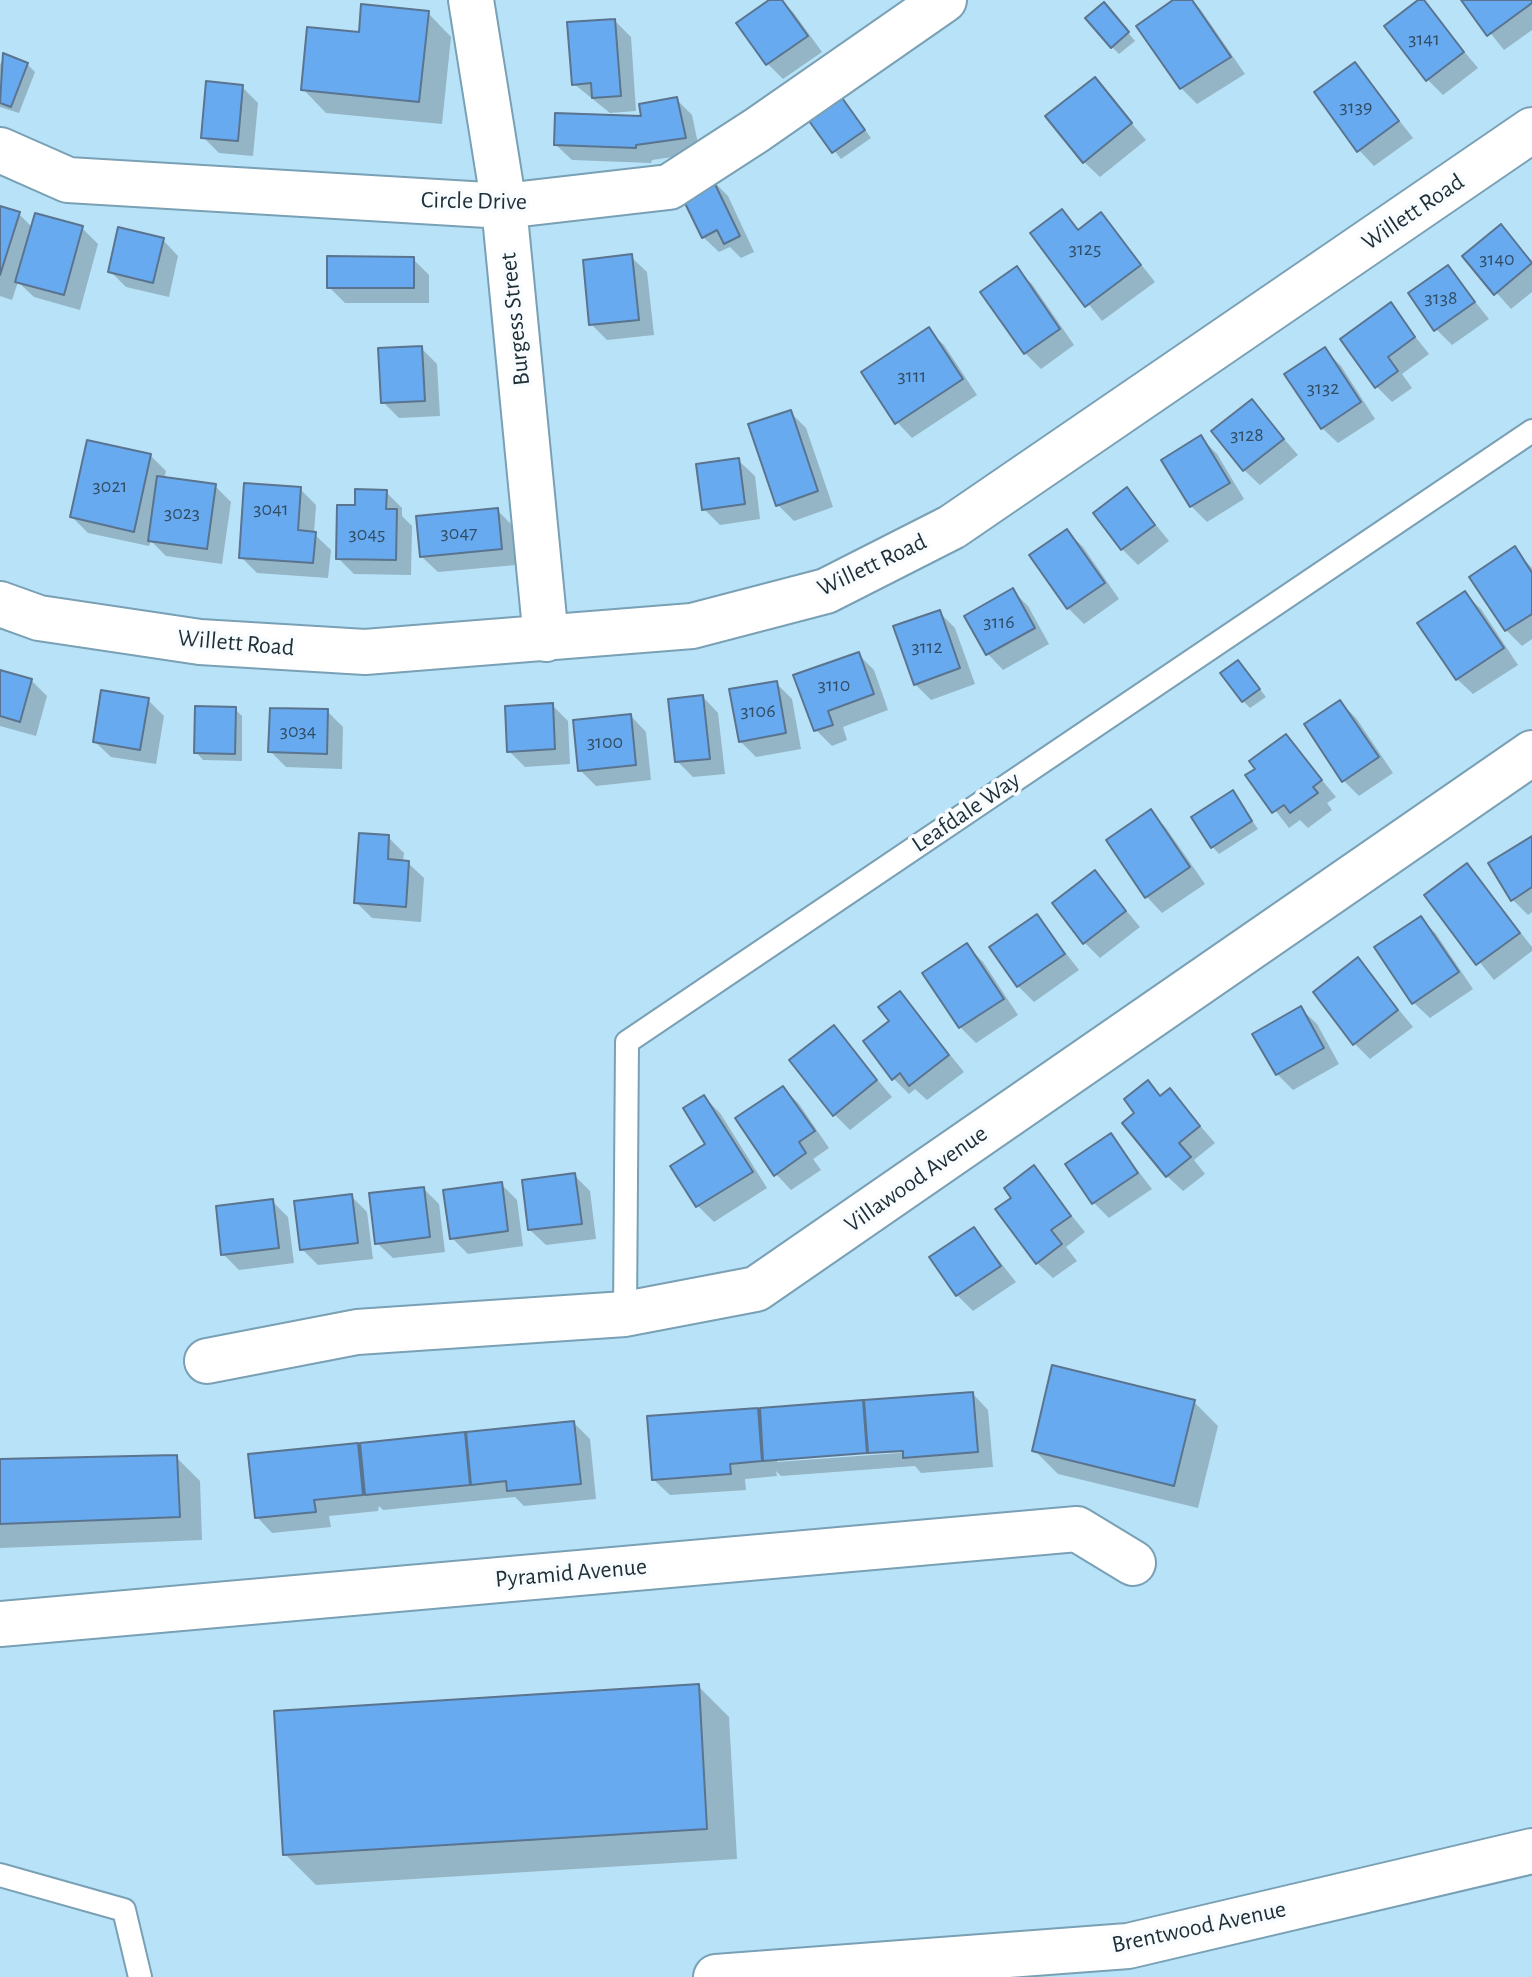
<!DOCTYPE html>
<html>
<head>
<meta charset="utf-8">
<style>
  body { margin:0 }
  canvas { display:block; background:#b8e2f7 }
</style>
</head>
<body>
<canvas width="1532" height="1977"></canvas>
<script>
const c = document.querySelector('canvas').getContext('2d');
c.lineJoin = 'round';
function paint(path, color) { c.fillStyle = color; c.fill(path, 'evenodd'); }
const poly = rows => new Path2D(rows.map(r => 'M' + r).join(''));
function stroke(path, color, width, dash) { c.strokeStyle = color; c.lineWidth = width; c.lineCap = dash ? 'butt' : 'round'; c.setLineDash(dash || []); c.stroke(path); }
function label(font, color, halo, rows, align = 'center') {
  c.font = font + ' "Alegreya Sans",sans-serif'; c.lineWidth = 7; c.setLineDash([]); c.textBaseline = 'middle'; c.strokeStyle = halo; c.fillStyle = color; for (const [text, x, y, turn = 0] of rows) {
    c.save(); c.translate(x, y); c.rotate((+turn || 0) * Math.PI / 180); c.textAlign = isNaN(turn) ? turn : align; if (halo) c.strokeText(text, 0, 0); c.fillText(text, 0, 0); c.restore();
  }
}
paint(poly([
  [772,0,781,0,793,12,822,52,783,79,768,64],
  [1177,0,1192,0,1201,10,1245,74,1197,104,1181,88],
  [1421,0,1478,68,1443,95,1428,80],
  [1464,0,1532,0,1532,30,1504,50],
  [1111,12,1135,41,1119,54,1112,47],
  [428,13,451,37,442,124,326,113,303,89,361,35],
  [615,21,631,37,636,111,610,113,574,84],
  [4,55,27,64,35,72,19,113,0,107,0,65],
  [1355,64,1413,138,1374,166,1359,150],
  [1094,79,1146,140,1100,177,1084,162],
  [242,87,258,103,253,156,219,153,203,137],
  [676,99,692,115,700,153,652,160,651,163,572,160,556,145,644,118],
  [847,105,871,138,841,159,810,119],
  [712,180,728,196,754,252,741,258,730,247,719,252,703,237],
  [0,208,19,214,33,228,82,228,98,244,80,310,34,297,18,282,12,300,0,296],
  [1062,211,1080,231,1101,214,1155,282,1102,321,1033,234],
  [1501,227,1532,261,1532,292,1511,309,1465,257],
  [163,240,178,256,169,297,126,287,110,271],
  [631,257,647,272,654,335,607,340,591,324],
  [413,259,429,275,429,303,345,303,329,287],
  [1448,268,1489,319,1452,345,1436,329],
  [1016,269,1032,284,1074,345,1041,369,1025,353],
  [1390,305,1429,354,1402,374,1412,388,1392,402,1376,386],
  [928,330,944,345,977,395,912,438,897,422],
  [421,348,437,364,440,416,399,418,383,402],
  [1325,350,1341,366,1375,419,1338,443,1322,428],
  [1252,402,1298,455,1260,485,1244,470],
  [790,412,806,428,833,507,794,521,778,505],
  [1201,438,1217,454,1244,499,1207,522,1191,506],
  [150,455,166,471,164,479,215,486,231,502,222,564,166,556,151,541,149,546,88,533,72,517],
  [739,461,755,476,760,519,720,525,704,509],
  [300,489,316,505,314,534,331,550,328,578,257,573,241,557],
  [1127,489,1169,541,1138,565,1122,549],
  [386,492,402,508,402,516,412,526,411,575,354,574,338,558],
  [497,510,513,526,516,565,438,572,422,557],
  [1067,531,1083,547,1119,599,1084,624,1068,608],
  [1514,549,1532,568,1532,639,1522,646,1506,630],
  [1013,591,1028,606,1049,644,1003,670,988,654,967,616],
  [1465,594,1481,609,1518,665,1473,694,1457,679],
  [939,612,955,628,975,684,931,700,915,684],
  [858,654,874,670,888,710,843,727,847,740,832,746,816,730],
  [1245,670,1266,697,1250,708,1243,701],
  [0,672,31,680,47,696,36,736,0,726],
  [776,683,792,699,801,749,756,757,740,741],
  [703,697,718,713,725,774,693,777,677,761],
  [148,700,164,716,156,764,111,757,95,742],
  [1340,702,1356,718,1393,773,1359,796,1343,780],
  [552,705,568,721,570,764,525,767,509,751],
  [235,709,242,716,242,761,203,760,196,752],
  [327,711,343,727,342,769,286,767,270,751],
  [631,716,646,732,651,780,596,786,580,770],
  [1286,737,1336,797,1327,803,1332,810,1308,828,1300,820,1289,828,1248,775],
  [1233,793,1258,829,1219,854,1212,846],
  [1151,812,1166,828,1205,884,1162,913,1147,897,1108,841],
  [388,837,404,853,403,862,408,863,424,878,421,922,372,918,356,902],
  [1532,839,1532,912,1528,915,1512,899],
  [1467,865,1532,947,1532,951,1494,980,1427,896],
  [1095,873,1140,927,1100,958,1084,942],
  [1037,916,1079,970,1034,1002,1018,986],
  [1421,918,1436,934,1473,989,1430,1018,1414,1003,1377,947],
  [967,946,983,962,1018,1015,976,1043,960,1027],
  [1358,960,1413,1027,1370,1059,1354,1043],
  [900,993,964,1072,927,1100,915,1089,909,1094,893,1078,892,1022],
  [1301,1009,1317,1024,1339,1064,1293,1090,1277,1074],
  [834,1028,892,1097,850,1130,834,1114],
  [1148,1083,1162,1097,1170,1091,1215,1143,1194,1160,1205,1174,1183,1191,1167,1176,1137,1114],
  [783,1088,799,1104,829,1148,813,1159,821,1170,791,1190,776,1174],
  [704,1097,720,1113,767,1188,714,1222,698,1206,673,1166,708,1144],
  [1111,1136,1152,1189,1109,1218,1093,1202],
  [1033,1168,1085,1232,1066,1247,1077,1261,1053,1278,1037,1263,1014,1198],
  [574,1175,590,1191,596,1239,546,1245,530,1230],
  [501,1184,517,1200,523,1246,468,1254,452,1238],
  [424,1189,439,1204,445,1252,393,1258,377,1243],
  [351,1196,367,1212,373,1259,318,1265,302,1249],
  [272,1201,288,1217,294,1263,239,1270,223,1254],
  [974,1229,1016,1282,973,1311,957,1295],
  [1054,1367,1194,1402,1218,1426,1198,1508,1058,1474,1034,1450],
  [973,1394,988,1410,993,1467,921,1473,915,1466,781,1476,776,1471,777,1476,745,1479,746,1490,670,1495,654,1480,757,1410,762,1415,762,1410],
  [913,1448,913,1452,777,1462,777,1458],
  [574,1423,590,1439,596,1499,524,1506,515,1497,383,1510,379,1506,378,1511,329,1516,331,1527,272,1533,257,1517,357,1445,362,1450,362,1445],
  [176,1457,200,1481,202,1540,0,1548,0,1461],
  [698,1686,729,1717,737,1859,316,1885,285,1854]
]), '#0003');
const building = poly([
  [769,0,782,0,808,36,766,65,736,23,769,0],
  [1173,0,1192,0,1231,57,1180,89,1136,26,1173,0],
  [1418,0,1424,0,1464,52,1426,81,1384,26,1418,0],
  [1461,0,1532,0,1532,3,1487,36,1461,0],
  [1104,2,1129,32,1111,48,1085,18,1104,2],
  [361,4,429,11,419,102,301,90,307,27,359,32,361,4],
  [615,19,621,96,592,98,591,83,572,85,567,22,615,19],
  [3,53,28,63,11,107,0,103,3,53],
  [1355,62,1399,121,1357,152,1314,92,1355,62],
  [1095,77,1132,123,1083,163,1045,116,1095,77],
  [206,81,243,85,238,141,201,138,206,81],
  [840,95,865,130,832,153,807,118,840,95],
  [677,97,686,138,636,145,636,148,554,145,555,113,641,116,639,104,677,97],
  [712,178,740,236,724,244,717,230,702,238,680,193,712,178],
  [0,206,20,212,0,275,0,206],
  [1062,209,1078,230,1101,212,1141,265,1085,307,1030,233,1062,209],
  [35,213,83,226,64,295,15,282,35,213],
  [1501,224,1532,263,1494,295,1462,256,1501,224],
  [118,227,164,238,153,283,108,272,118,227],
  [632,254,639,320,589,325,583,260,632,254],
  [327,256,414,257,414,288,327,288,327,256],
  [1448,265,1475,302,1434,331,1408,293,1448,265],
  [1017,266,1060,329,1024,354,980,292,1017,266],
  [1391,302,1415,337,1388,357,1398,371,1375,388,1340,339,1391,302],
  [929,327,963,379,895,424,861,372,929,327],
  [422,346,425,401,381,403,378,348,422,346],
  [1325,347,1361,402,1321,429,1284,374,1325,347],
  [1252,399,1284,439,1243,471,1211,431,1252,399],
  [791,410,818,491,776,506,748,424,791,410],
  [1201,435,1230,483,1190,507,1161,460,1201,435],
  [87,440,151,454,134,532,70,517,87,440],
  [739,458,745,504,702,510,696,464,739,458],
  [157,476,216,484,207,549,148,541,157,476],
  [244,483,301,487,298,530,316,532,313,563,239,558,244,483],
  [1127,487,1155,525,1121,550,1093,513,1127,487],
  [355,489,387,490,386,509,397,509,396,560,336,559,337,505,355,505,355,489],
  [498,508,502,549,420,557,416,516,498,508],
  [1067,529,1105,583,1067,609,1029,555,1067,529],
  [1515,546,1532,573,1532,614,1505,631,1469,577,1515,546],
  [1013,588,1035,628,986,655,964,616,1013,588],
  [1465,591,1504,648,1456,680,1417,623,1465,591],
  [940,610,960,668,914,685,893,626,940,610],
  [859,652,874,694,828,711,833,725,814,731,793,675,859,652],
  [1238,660,1260,689,1242,702,1220,673,1238,660],
  [0,670,32,679,20,722,0,716,0,670],
  [777,681,786,733,739,742,729,689,777,681],
  [101,690,149,698,140,750,93,742,101,690],
  [703,695,710,759,675,762,668,699,703,695],
  [1340,700,1379,757,1342,782,1304,724,1340,700],
  [553,703,555,749,507,752,505,706,553,703],
  [195,706,236,707,235,754,194,753,195,706],
  [270,708,328,709,327,754,268,752,270,708],
  [631,714,636,765,578,771,573,720,631,714],
  [1286,734,1322,780,1313,787,1318,793,1290,813,1284,805,1272,813,1245,775,1255,769,1249,761,1286,734],
  [1233,790,1252,821,1211,848,1191,817,1233,790],
  [1151,809,1190,867,1145,898,1106,840,1151,809],
  [359,833,389,835,388,859,409,861,406,907,354,903,359,833],
  [1532,836,1532,887,1511,901,1488,863,1532,836],
  [1467,863,1520,933,1476,965,1424,895,1467,863],
  [1095,870,1126,911,1083,944,1052,903,1095,870],
  [1037,914,1065,954,1017,987,989,947,1037,914],
  [1421,916,1459,972,1412,1004,1374,947,1421,916],
  [967,943,1004,999,959,1028,922,973,967,943],
  [1358,957,1398,1010,1353,1045,1313,992,1358,957],
  [900,991,949,1055,909,1086,900,1073,892,1080,863,1041,889,1021,878,1007,900,991],
  [1301,1006,1324,1048,1276,1075,1252,1034,1301,1006],
  [834,1025,877,1080,833,1116,789,1060,834,1025],
  [1148,1080,1160,1096,1170,1088,1200,1126,1179,1143,1191,1157,1166,1177,1122,1123,1134,1113,1124,1099,1148,1080],
  [783,1086,815,1131,799,1142,806,1153,774,1176,735,1118,783,1086],
  [704,1095,753,1172,696,1207,670,1166,705,1144,683,1108,704,1095],
  [1111,1133,1138,1173,1092,1204,1065,1164,1111,1133],
  [1034,1165,1071,1216,1051,1230,1062,1244,1036,1264,995,1209,1011,1198,1004,1188,1034,1165],
  [575,1173,582,1224,528,1230,522,1180,575,1173],
  [502,1182,508,1231,450,1239,443,1190,502,1182],
  [424,1187,430,1237,375,1244,369,1193,424,1187],
  [352,1194,358,1243,300,1250,294,1201,352,1194],
  [273,1199,279,1248,221,1255,216,1206,273,1199],
  [974,1227,1001,1266,956,1296,929,1257,974,1227],
  [1052,1365,1195,1400,1174,1486,1032,1451,1052,1365],
  [973,1392,978,1452,903,1458,903,1451,868,1453,864,1400,973,1392],
  [863,1400,867,1453,763,1461,760,1408,863,1400],
  [758,1408,762,1461,730,1464,731,1474,652,1480,647,1416,758,1408],
  [574,1421,581,1484,507,1491,506,1481,471,1485,466,1432,574,1421],
  [465,1432,470,1485,365,1495,360,1443,465,1432],
  [358,1443,363,1495,314,1500,316,1512,255,1518,248,1454,358,1443],
  [177,1455,180,1517,0,1524,0,1459,177,1455],
  [699,1684,707,1829,283,1855,274,1711,699,1684]
]);
paint(building, '#67aaf0');
stroke(building, '#5a748f', 2);
const service = poly([
  [625,1314,627,1042,1532,431],
  [0,1875,124,1910,140,1977]
]);
const minor = poly([
  [471,0,504,206,546,639],
  [0,150,68,180,504,206,669,187,757,130,944,0],
  [0,604,39,618,200,642,365,652,692,626,826,591,952,527,1532,130],
  [207,1361,357,1332,625,1314,756,1289,1532,753],
  [0,1624,1077,1529,1133,1563],
  [716,1977,1128,1946,1532,1851]
]);
stroke(service, '#79a0b4', 26);
stroke(minor, '#79a0b4', 48);
stroke(service, '#fff', 22);
stroke(minor, '#fff', 44);
label('20px', '#314e65', null, [
  ["3141",1424,39],
  ["3139",1356,107],
  ["3125",1085,249],
  ["3140",1497,259],
  ["3138",1441,298],
  ["3111",912,376],
  ["3132",1323,388],
  ["3128",1247,435],
  ["3021",110,486],
  ["3041",271,509],
  ["3023",182,513],
  ["3047",459,533],
  ["3045",367,534],
  ["3116",999,622],
  ["3112",927,647],
  ["3110",834,685],
  ["3106",758,711],
  ["3034",298,731],
  ["3100",605,742]
]);
label('24px', '#1f2f37', '#f8fcff', [
  ["Circle Drive",474,201,1],
  ["Willett Road",1413,212,-34],
  ["Burgess Street",515,319,-96],
  ["Willett Road",872,565,-25],
  ["Willett Road",236,643,5],
  ["Leafdale Way",966,812,-34],
  ["Villawood Avenue",916,1179,-35],
  ["Pyramid Avenue",571,1573,-5],
  ["Brentwood Avenue",1199,1927,-12]
]);
</script>
</body>
</html>
